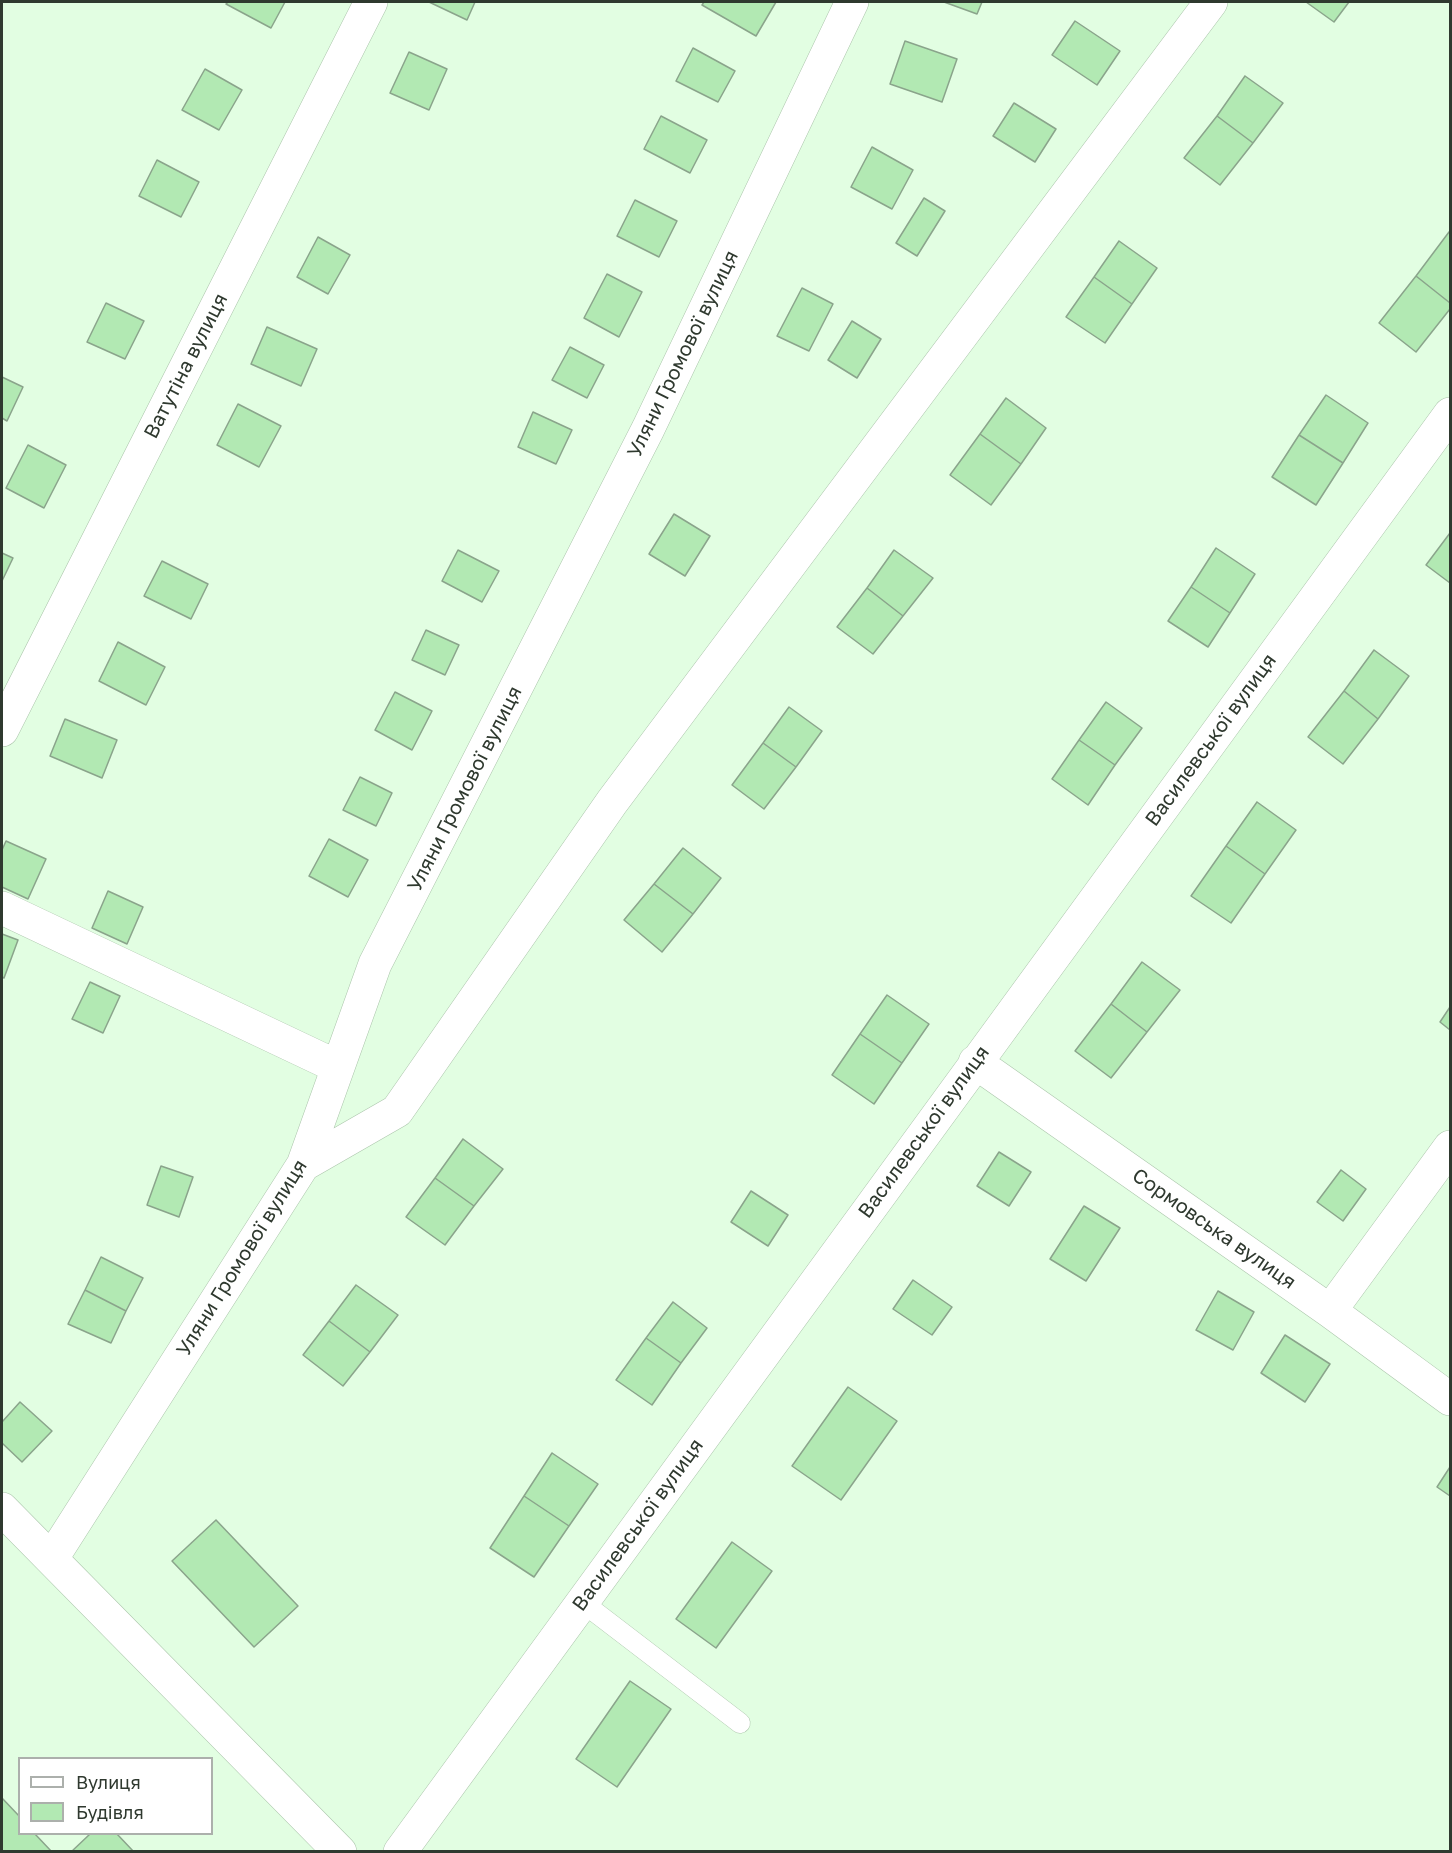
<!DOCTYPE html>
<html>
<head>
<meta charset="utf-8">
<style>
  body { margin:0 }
  #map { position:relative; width:1452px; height:1853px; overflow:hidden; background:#e2fee2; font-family:"Golos Text",sans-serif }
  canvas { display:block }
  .frame { position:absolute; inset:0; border:3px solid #2f392f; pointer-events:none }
  .legend { position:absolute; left:18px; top:1757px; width:195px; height:78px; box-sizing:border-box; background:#fff; border:2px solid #acb0ac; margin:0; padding:8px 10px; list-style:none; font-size:18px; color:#2f392f }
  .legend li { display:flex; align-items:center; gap:12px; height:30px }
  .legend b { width:30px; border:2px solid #acb0ac }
</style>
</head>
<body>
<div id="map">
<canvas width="1452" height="1853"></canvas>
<div class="frame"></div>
<ul class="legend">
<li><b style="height:8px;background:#fff"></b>Вулиця</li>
<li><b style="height:16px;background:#b2e9b3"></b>Будівля</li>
</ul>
</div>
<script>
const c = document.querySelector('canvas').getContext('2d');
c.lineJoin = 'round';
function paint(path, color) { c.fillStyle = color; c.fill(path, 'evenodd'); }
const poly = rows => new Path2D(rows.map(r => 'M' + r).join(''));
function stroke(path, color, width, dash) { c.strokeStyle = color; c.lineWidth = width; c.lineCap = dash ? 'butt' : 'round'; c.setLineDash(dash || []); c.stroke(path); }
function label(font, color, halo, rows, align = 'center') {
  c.font = font + ' "Golos Text",sans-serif'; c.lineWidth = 4.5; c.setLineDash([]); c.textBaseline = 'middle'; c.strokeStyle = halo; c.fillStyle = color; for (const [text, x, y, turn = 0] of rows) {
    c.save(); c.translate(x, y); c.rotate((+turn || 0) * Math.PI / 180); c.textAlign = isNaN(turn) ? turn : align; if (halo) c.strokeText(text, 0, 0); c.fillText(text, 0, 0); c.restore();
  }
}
const building = poly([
  [228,2,285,2,271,28,226,4,228,2],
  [429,2,475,2,467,20,429,2],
  [704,2,776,2,756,36,702,5,704,2],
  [944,2,982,2,977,14,944,2],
  [1306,2,1349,2,1334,22,1306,2],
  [1075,21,1120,51,1097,85,1052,55,1075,21],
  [905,41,957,59,942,102,890,84,905,41],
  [693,48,735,71,718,102,676,81,693,48],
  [409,52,447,69,429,110,390,93,409,52],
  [205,69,242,90,219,130,182,110,205,69],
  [1245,76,1283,103,1253,143,1217,116,1245,76],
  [1014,103,1056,129,1035,162,993,136,1014,103],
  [661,116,707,140,690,173,644,149,661,116],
  [1217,116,1253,143,1220,185,1184,158,1217,116],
  [872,147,913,170,892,209,851,187,872,147],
  [157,160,199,182,181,217,139,196,157,160],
  [924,198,945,211,917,256,896,243,924,198],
  [635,200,677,221,659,257,617,236,635,200],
  [1449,232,1450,232,1450,303,1416,276,1449,232],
  [318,237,350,255,328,294,297,277,318,237],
  [1119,241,1157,268,1132,304,1094,277,1119,241],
  [607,274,642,292,619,337,584,318,607,274],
  [1416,276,1450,303,1450,309,1416,352,1379,323,1416,276],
  [1094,277,1132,304,1105,343,1066,317,1094,277],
  [802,288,833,304,809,351,777,336,802,288],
  [106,303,144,321,125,359,87,342,106,303],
  [852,321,881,339,857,378,828,360,852,321],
  [267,327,317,349,301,386,251,364,267,327],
  [570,347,604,365,587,398,552,380,570,347],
  [2,377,23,387,7,421,2,418,2,377],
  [1326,395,1368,423,1343,463,1299,435,1326,395],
  [1006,398,1046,428,1021,464,980,434,1006,398],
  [238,404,281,426,259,467,217,445,238,404],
  [533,412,572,430,556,464,518,447,533,412],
  [980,434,1021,464,991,505,950,475,980,434],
  [1299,435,1343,463,1316,505,1272,477,1299,435],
  [28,445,66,465,44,508,6,488,28,445],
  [674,514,710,536,685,576,649,554,674,514],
  [1450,533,1450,583,1426,565,1450,533],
  [1216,548,1255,574,1230,613,1191,587,1216,548],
  [458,550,499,571,482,602,442,581,458,550],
  [894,550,933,578,903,616,867,588,894,550],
  [2,553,13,558,2,581,2,553],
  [162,561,208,584,191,619,144,596,162,561],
  [1191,587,1230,613,1208,647,1168,621,1191,587],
  [867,588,903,616,873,654,837,627,867,588],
  [426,630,459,645,445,675,412,660,426,630],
  [118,642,165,667,146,705,99,681,118,642],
  [1374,650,1409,676,1378,719,1344,691,1374,650],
  [1344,691,1378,719,1343,764,1308,737,1344,691],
  [395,692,432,711,412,750,375,730,395,692],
  [1106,702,1142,728,1115,765,1079,740,1106,702],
  [789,707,822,731,796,767,763,743,789,707],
  [65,719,117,740,102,778,50,756,65,719],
  [1079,740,1115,765,1088,805,1052,779,1079,740],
  [763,743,796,767,764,809,732,785,763,743],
  [360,777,392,793,376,826,343,810,360,777],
  [1257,802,1296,830,1265,874,1226,846,1257,802],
  [329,839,368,860,348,897,309,876,329,839],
  [6,841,46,859,28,899,2,887,2,850,6,841],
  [1226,846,1265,874,1231,923,1191,896,1226,846],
  [683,848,721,878,693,914,654,884,683,848],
  [654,884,693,914,662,952,624,920,654,884],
  [108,891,143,907,127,944,92,928,108,891],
  [2,934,18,940,4,978,2,977,2,934],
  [1142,962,1180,990,1147,1032,1111,1004,1142,962],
  [90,982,120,996,103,1033,72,1019,90,982],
  [887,995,929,1024,902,1063,860,1034,887,995],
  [1111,1004,1147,1032,1111,1078,1075,1051,1111,1004],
  [1450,1007,1450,1030,1440,1022,1450,1007],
  [860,1034,902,1063,874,1104,832,1075,860,1034],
  [463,1139,503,1169,474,1206,435,1178,463,1139],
  [999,1152,1031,1172,1009,1206,977,1186,999,1152],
  [161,1166,193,1177,179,1217,147,1205,161,1166],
  [1341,1170,1366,1189,1343,1221,1317,1202,1341,1170],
  [435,1178,474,1206,445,1245,406,1217,435,1178],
  [751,1191,788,1215,768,1246,731,1222,751,1191],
  [1084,1206,1120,1228,1086,1281,1050,1259,1084,1206],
  [101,1257,143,1278,126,1311,85,1290,101,1257],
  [913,1280,952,1307,932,1335,893,1309,913,1280],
  [356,1285,398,1315,370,1352,329,1321,356,1285],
  [85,1290,126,1311,111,1343,68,1324,85,1290],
  [1218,1291,1254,1312,1233,1350,1196,1330,1218,1291],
  [673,1302,707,1328,681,1363,646,1338,673,1302],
  [329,1321,370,1352,343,1386,303,1355,329,1321],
  [1285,1335,1330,1364,1305,1402,1261,1373,1285,1335],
  [646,1338,681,1363,652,1405,616,1380,646,1338],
  [848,1387,897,1421,841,1500,792,1466,848,1387],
  [20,1402,52,1431,22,1462,2,1443,2,1422,20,1402],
  [552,1453,598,1484,569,1526,524,1496,552,1453],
  [1450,1467,1450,1496,1437,1487,1450,1467],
  [524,1496,569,1526,534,1577,490,1548,524,1496],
  [216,1520,298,1606,254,1647,172,1561,216,1520],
  [732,1542,772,1571,716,1648,676,1619,732,1542],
  [630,1681,671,1709,617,1787,576,1759,630,1681],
  [2,1798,20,1817,20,1834,35,1834,52,1852,2,1852,2,1798],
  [90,1834,117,1834,134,1852,71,1852,90,1834]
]);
paint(building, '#b2e9b3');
stroke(building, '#8aa48b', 1.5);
const lane = poly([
  [582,1602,740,1723]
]);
const street = poly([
  [2,730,371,2],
  [2,908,338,1067],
  [975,1062,1330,1311,1450,1399],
  [303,1165,397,1111,612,802,1211,2],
  [1330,1311,1450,1147],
  [2,1509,340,1852],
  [52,1558,303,1165,375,964,648,429,852,2],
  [400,1852,1450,414]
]);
stroke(lane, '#abc5ab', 21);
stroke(street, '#abc5ab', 34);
stroke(lane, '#fff', 20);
stroke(street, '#fff', 33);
label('20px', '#2f392f', '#fff', [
  ["Уляни Громової вулиця",683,354,-64],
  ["Ватутіна вулиця",186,366,-63],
  ["Василевської вулиця",1211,740,-54],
  ["Уляни Громової вулиця",465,789,-63],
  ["Василевської вулиця",924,1132,-54],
  ["Сормовська вулиця",1214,1229,35],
  ["Уляни Громової вулиця",242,1258,-58],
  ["Василевської вулиця",638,1525,-54]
]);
</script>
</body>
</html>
